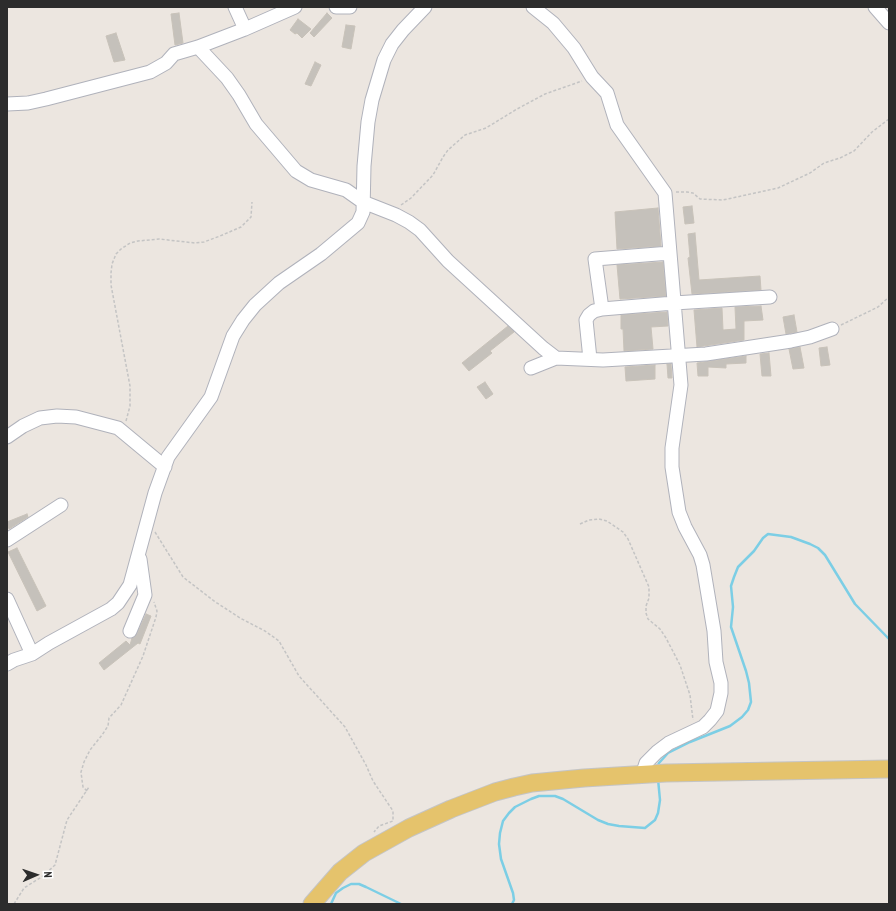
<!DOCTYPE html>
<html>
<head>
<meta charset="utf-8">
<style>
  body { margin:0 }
  #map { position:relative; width:896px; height:911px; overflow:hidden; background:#ece6e0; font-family:"PT Sans Narrow",sans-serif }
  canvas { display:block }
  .frame { position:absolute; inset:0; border:8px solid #2c2c2c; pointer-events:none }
  .north { position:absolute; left:16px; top:855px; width:40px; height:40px; -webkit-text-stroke:3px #fff; paint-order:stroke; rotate:88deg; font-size:11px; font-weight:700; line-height:16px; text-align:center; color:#2c2c2c }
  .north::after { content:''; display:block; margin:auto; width:14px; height:18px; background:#2c2c2c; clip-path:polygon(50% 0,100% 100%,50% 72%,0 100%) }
</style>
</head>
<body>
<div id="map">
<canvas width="896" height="911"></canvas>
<div class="frame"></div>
<div class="north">N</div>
</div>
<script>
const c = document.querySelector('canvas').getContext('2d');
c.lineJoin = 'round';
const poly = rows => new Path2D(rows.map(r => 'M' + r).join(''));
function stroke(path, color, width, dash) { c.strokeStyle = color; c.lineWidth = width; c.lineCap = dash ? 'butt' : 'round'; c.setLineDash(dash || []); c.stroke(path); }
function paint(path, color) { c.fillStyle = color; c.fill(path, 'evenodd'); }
stroke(poly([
  [657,768,659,763,668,753,690,742,730,726,742,717,748,710,751,702,749,683,746,671,731,627,733,607,731,586,734,577,738,567,754,551,763,538,768,534,791,537,810,544,818,548,825,555,855,604,889,639],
  [331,904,336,893,343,888,351,884,359,884,366,887,401,904],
  [512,904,514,900,513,893,501,859,499,844,500,833,503,821,509,813,515,807,531,799,539,796,555,796,563,799,598,820,608,824,619,826,645,828,655,820,658,813,660,800,658,779]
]), '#7ccee5', 2.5);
const building = poly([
  [179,13,183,43,175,45,171,14,179,13],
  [327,13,332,18,314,37,310,33,327,13],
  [298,19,311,29,302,38,297,33,295,34,290,30,298,19],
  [346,25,355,26,351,49,342,47,346,25],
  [116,33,125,60,114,62,106,36,116,33],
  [315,62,321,65,311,86,305,84,315,62],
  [692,206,694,223,685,224,683,207,692,206],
  [658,208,661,246,617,249,615,212,658,208],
  [695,233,699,280,760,276,761,290,692,294,688,258,690,257,688,234,695,233],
  [663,262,666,296,620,299,617,265,663,262],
  [761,306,763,320,744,321,744,340,697,347,694,310,722,308,723,330,736,329,735,307,761,306],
  [667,312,668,326,651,327,653,349,624,351,623,329,621,329,621,315,667,312],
  [794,315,797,332,786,334,783,317,794,315],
  [508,326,514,332,490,351,492,353,469,371,462,363,508,326],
  [800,347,804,368,793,369,789,349,800,347],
  [827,347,830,365,821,366,819,348,827,347],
  [769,353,771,376,762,376,760,354,769,353],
  [746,356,746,363,726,364,726,368,708,367,708,376,698,376,697,363,746,356],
  [667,364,671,364,672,378,668,378,667,364],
  [655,365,655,379,626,381,625,367,655,365],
  [485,382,493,394,486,399,477,387,485,382],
  [27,514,28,517,9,529,7,522,27,514],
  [17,548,46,606,37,611,8,552,17,548],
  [146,614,151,616,140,644,138,643,104,670,99,663,126,641,130,645,132,638,137,634,146,614]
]);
paint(building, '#c5c1bb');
stroke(building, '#c8c2b9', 1);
const minor = poly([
  [235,7,245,29],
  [336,7,350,7],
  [533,7,553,23,574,48,592,77,607,93,617,125,665,193,681,385,672,448,672,467,679,512,685,527,700,555,703,565,714,631,716,662,721,683,721,693,717,711,710,720,703,727,669,743,657,752,646,763,642,775],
  [875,7,889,23],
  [198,47,227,78,239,95,256,124,296,171,311,180,346,190,363,202,396,215,409,222,420,230,448,261,543,348,556,358],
  [7,104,28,103,46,99,150,72,166,63,174,54,198,47,245,29,295,7],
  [602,309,595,259,670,253],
  [590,359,586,320,589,315,594,311,602,309,674,303,770,297],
  [531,368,556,358,603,360,706,354,791,341,810,337,832,329],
  [7,437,23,426,40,418,57,416,76,417,118,428,165,467],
  [7,540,61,505],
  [7,599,32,654],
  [130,631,145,595,140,559],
  [7,664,14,660,32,654,49,643,111,609,118,603,130,585,155,493,168,457,211,397,233,336,243,320,255,305,279,283,321,254,358,223,363,212,364,166,368,122,372,100,384,60,392,44,403,30,425,7]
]);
const major = poly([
  [312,904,340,872,364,853,409,828,451,809,495,792,514,787,532,783,584,778,666,773,889,769]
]);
stroke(minor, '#b0b2bb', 15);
stroke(major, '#c4c4c4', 19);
stroke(poly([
  [676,192,687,192,693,193,700,199,723,200,778,188,810,173,824,163,840,158,854,151,872,132,889,119],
  [401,205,411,198,433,175,443,157,448,150,465,135,486,128,517,109,545,94,582,81],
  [841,325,878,307,889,297],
  [126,421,130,406,130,386,111,285,111,273,112,264,116,254,121,249,130,243,138,241,159,239,195,243,204,242,220,236,241,227,251,217,252,202],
  [580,524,589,520,599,519,607,521,623,532,628,539,649,587,649,598,646,606,646,613,648,619,660,629,666,638,680,665,690,695,693,720],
  [155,532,183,577,214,601,240,618,265,631,279,641,299,676,345,727,366,765,373,781,393,811,393,821,379,826,374,832],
  [87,791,83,787,82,780,81,772,84,762,90,750,102,735,108,726,109,718,121,705,143,656,156,617,157,611,154,602],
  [14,904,24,888,43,876,55,865,67,820,89,787]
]), '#c4c4c4', 1.5, [3, 2]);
stroke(minor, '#fff', 13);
stroke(major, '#e5c36c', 17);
</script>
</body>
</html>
